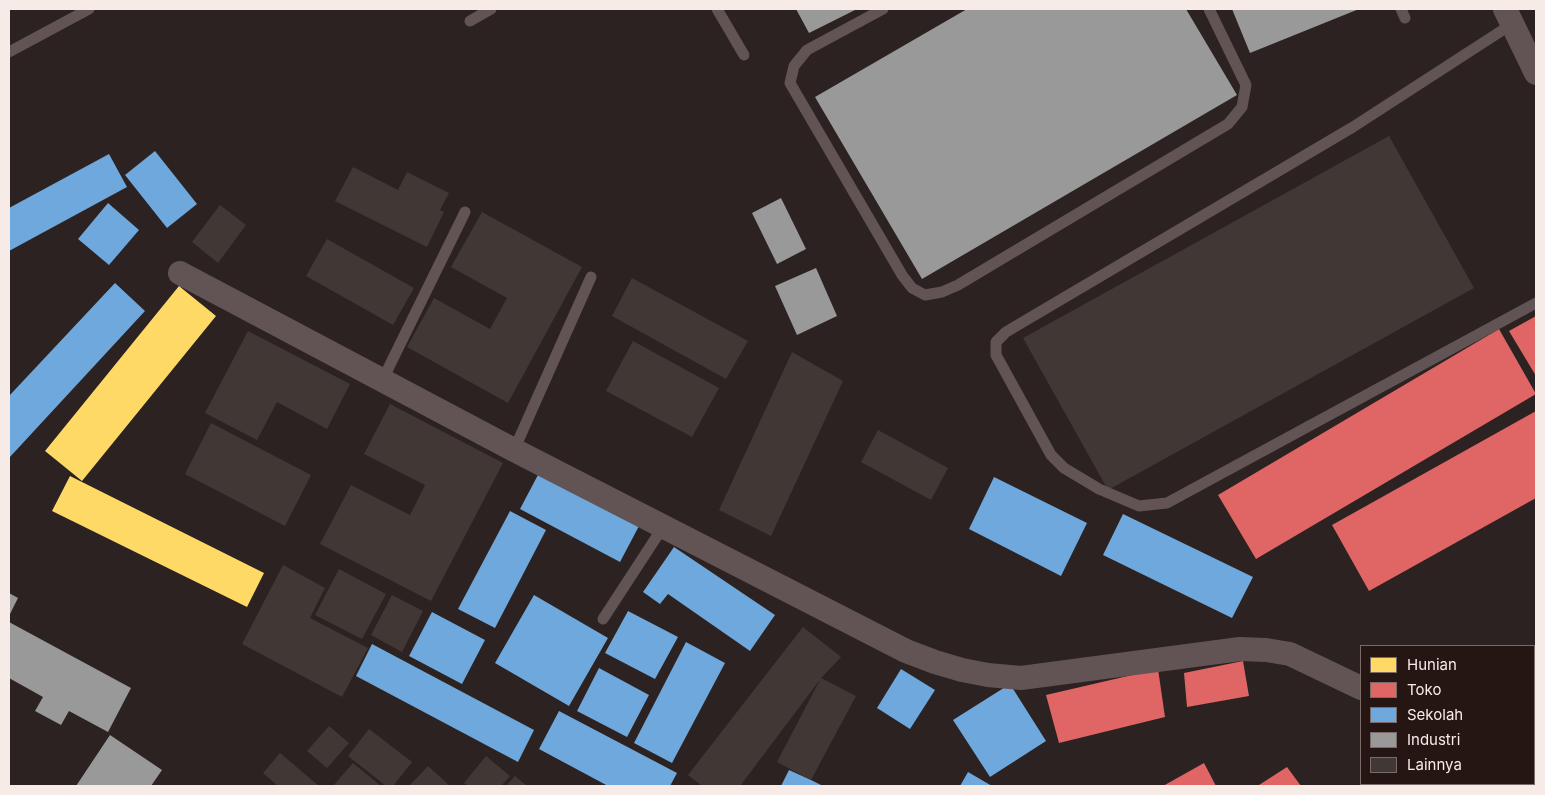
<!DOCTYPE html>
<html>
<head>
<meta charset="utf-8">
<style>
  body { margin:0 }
  #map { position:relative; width:1545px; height:795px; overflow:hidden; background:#2b2221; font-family:Inter,sans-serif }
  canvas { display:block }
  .frame { position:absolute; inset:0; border:10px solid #f7ebe8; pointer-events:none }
  .legend { position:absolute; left:1360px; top:645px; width:175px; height:140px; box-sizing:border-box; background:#261613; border:1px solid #7a6b68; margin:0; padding:6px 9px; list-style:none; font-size:15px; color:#f7ebe8 }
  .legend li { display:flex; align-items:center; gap:10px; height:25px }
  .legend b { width:25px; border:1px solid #7a6b68 }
</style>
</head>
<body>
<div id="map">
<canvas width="1545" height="795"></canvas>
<div class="frame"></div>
<ul class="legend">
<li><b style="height:14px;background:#ffd966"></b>Hunian</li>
<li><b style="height:14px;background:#e06666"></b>Toko</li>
<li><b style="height:14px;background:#6fa8dc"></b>Sekolah</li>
<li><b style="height:14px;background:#999"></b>Industri</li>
<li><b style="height:14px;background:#413836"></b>Lainnya</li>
</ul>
</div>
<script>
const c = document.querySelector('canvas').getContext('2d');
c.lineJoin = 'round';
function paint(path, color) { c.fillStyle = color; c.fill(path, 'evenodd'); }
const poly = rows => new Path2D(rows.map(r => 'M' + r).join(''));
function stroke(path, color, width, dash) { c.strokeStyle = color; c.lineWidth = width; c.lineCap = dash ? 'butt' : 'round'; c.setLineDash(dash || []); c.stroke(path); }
paint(poly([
  [179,286,216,316,82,481,45,451],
  [70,476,264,573,247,607,52,511]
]), '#ffd966');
paint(poly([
  [1536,316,1536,376,1509,331],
  [1499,329,1536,394,1256,559,1218,495],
  [1536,411,1536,498,1369,591,1332,525],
  [1243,661,1249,696,1187,707,1184,673],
  [1158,669,1165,717,1059,743,1046,695],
  [1204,763,1216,786,1163,786],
  [1287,767,1301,786,1260,786,1259,785]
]), '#e06666');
paint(poly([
  [155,151,197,204,167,228,125,175],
  [109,154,127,187,9,251,9,208],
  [108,203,139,230,109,265,78,239],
  [115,283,145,311,9,458,9,396],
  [539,473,639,526,620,562,520,509],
  [994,477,1087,523,1061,576,969,529],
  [510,511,546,530,495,628,458,609],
  [1123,514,1253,577,1232,618,1103,555],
  [674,547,775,615,750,651,668,594,660,604,643,592],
  [534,595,608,638,569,706,495,663],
  [628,611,678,637,655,679,605,653],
  [432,612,485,640,462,684,409,656],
  [686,642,725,663,672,763,634,743],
  [372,644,534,730,518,762,356,676],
  [599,668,649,695,627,737,577,711],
  [901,669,935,690,910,729,877,708],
  [1010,684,1046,741,990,777,953,720],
  [559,711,677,773,670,786,608,786,539,749],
  [789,770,811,780,823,786,781,786],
  [968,772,992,786,960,786]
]), '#6fa8dc');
paint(poly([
  [796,9,857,9,809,33],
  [967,9,1186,9,1237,95,922,279,815,97],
  [1232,9,1359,9,1250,53],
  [781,198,806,249,777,264,752,213],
  [816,268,837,316,797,335,775,286],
  [9,593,18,598,9,616],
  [9,622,131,688,108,732,69,711,61,725,35,711,43,697,9,678],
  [110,735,162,770,151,786,76,786]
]), '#999');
paint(poly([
  [1389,136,1474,288,1108,490,1023,338],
  [353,167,398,190,407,172,449,193,440,210,444,212,427,247,335,201],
  [220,205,246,225,218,263,192,242],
  [482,212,582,267,508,403,407,347,434,298,490,329,507,298,451,267],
  [327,239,414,288,393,325,306,276],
  [632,278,748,341,726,379,612,316],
  [248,331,350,384,327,429,277,402,257,440,205,413],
  [633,341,719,388,692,437,606,391],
  [792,352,843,381,771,536,719,510],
  [390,404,503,463,431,601,320,544,351,485,410,515,425,485,364,454],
  [211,423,311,475,285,526,185,474],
  [878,430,948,468,931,500,861,462],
  [283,565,325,588,310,618,368,648,342,697,242,644],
  [339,569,386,594,362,639,315,615],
  [392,595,423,611,402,652,371,635],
  [803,627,841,657,822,677,740,786,702,786,688,775],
  [821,678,856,696,811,780,777,762],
  [329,726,349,743,327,768,307,751],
  [369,729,412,762,393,786,386,786,348,756],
  [280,753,319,786,278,786,263,773],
  [486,756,510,776,501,786,468,786,464,783],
  [353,763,381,786,333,786],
  [428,766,450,786,409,786],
  [515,776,527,786,506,786]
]), '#413836');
stroke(poly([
  [717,9,744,55],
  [883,9,807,50,794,66,790,83,902,275,912,288,925,295,942,292,958,285,1228,124,1242,107,1246,85,1209,9],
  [1401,9,1405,18],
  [470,21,491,9],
  [1512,24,1353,127,1006,332,996,342,996,355,1051,455,1064,468,1099,489,1139,506,1167,503,1536,303],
  [9,52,89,9],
  [382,381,465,212],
  [514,450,591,277],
  [603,619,663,527]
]), '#625455', 11);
stroke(poly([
  [1505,9,1536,73],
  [180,273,514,450,906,651,935,662,962,670,988,675,1021,678,1240,649,1266,650,1290,654,1361,688],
  [1442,784,1444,786]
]), '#625455', 24);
</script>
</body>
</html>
